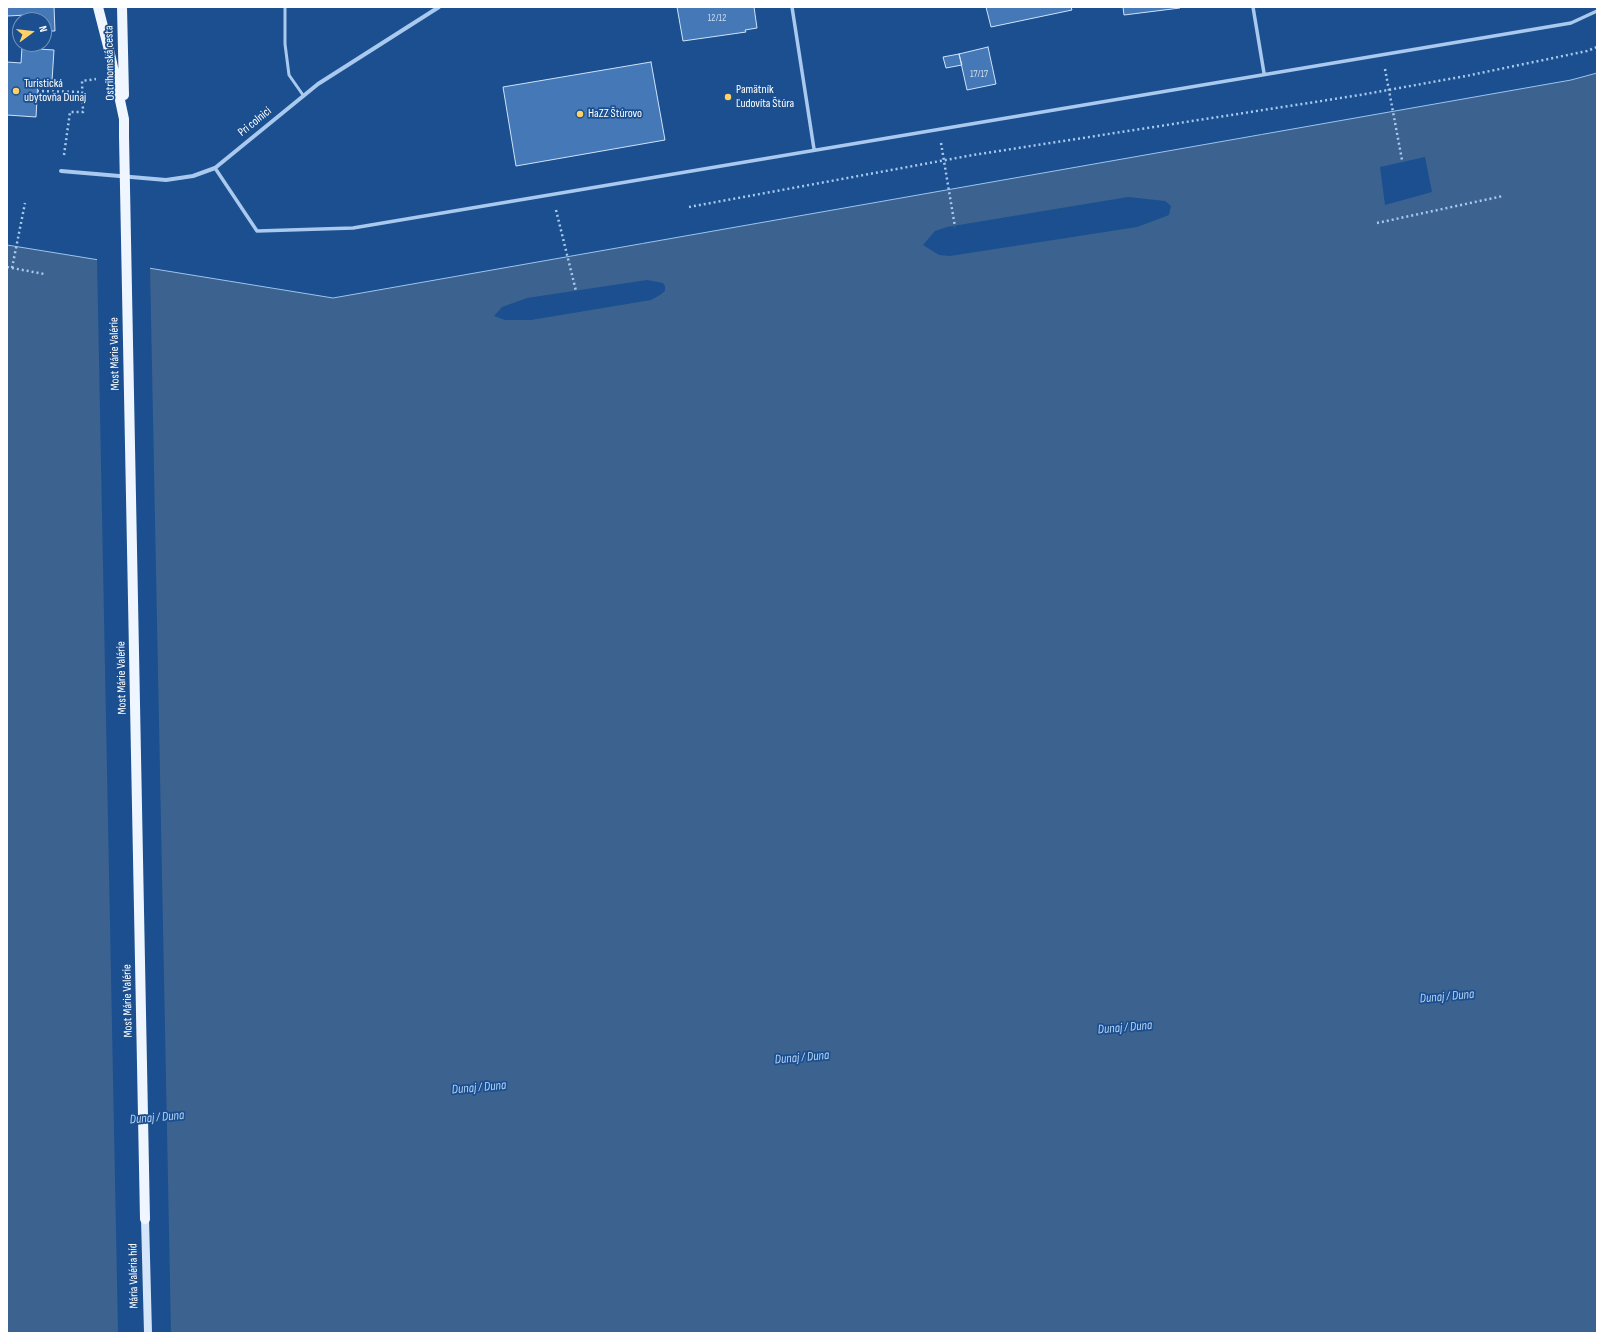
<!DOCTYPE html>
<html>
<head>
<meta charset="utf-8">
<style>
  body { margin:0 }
  #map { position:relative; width:1604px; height:1340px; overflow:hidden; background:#1b4f8f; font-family:"Sofia Sans Condensed",sans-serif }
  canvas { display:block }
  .frame { position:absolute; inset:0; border:8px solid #fff; pointer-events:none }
  .north { position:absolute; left:12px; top:12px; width:40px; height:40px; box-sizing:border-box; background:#1b4f8f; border:1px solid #7695bc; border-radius:50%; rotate:75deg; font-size:11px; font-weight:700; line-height:16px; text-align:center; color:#fff }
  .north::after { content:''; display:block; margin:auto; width:14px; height:18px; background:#ffd166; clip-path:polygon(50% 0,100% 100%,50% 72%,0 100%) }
</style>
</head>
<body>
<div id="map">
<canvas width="1604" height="1340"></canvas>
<div class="frame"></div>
<div class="north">N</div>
</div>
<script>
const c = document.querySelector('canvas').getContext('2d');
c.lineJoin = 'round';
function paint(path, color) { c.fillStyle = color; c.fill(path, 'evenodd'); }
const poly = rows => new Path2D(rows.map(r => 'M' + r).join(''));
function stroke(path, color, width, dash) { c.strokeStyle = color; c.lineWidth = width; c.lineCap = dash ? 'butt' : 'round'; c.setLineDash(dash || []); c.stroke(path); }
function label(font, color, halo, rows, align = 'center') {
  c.font = font + ' "Sofia Sans Condensed",sans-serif'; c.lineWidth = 3.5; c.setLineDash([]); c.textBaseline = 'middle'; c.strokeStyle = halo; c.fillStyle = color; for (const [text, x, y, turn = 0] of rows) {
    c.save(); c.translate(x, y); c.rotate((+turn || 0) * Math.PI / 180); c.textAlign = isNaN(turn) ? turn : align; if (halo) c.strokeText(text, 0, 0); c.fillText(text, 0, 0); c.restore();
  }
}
const water = poly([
  [1597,73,1597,1333,7,1333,7,245,333,298,1571,80,1597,73]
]);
paint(water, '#3c6290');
stroke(water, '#9cc4f0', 1);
paint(poly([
  [1425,157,1432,192,1385,205,1380,167],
  [1128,197,1165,201,1171,206,1169,215,1137,227,950,256,939,255,923,245,935,231,947,227],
  [97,258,150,266,171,1333,118,1333],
  [647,280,663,283,665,286,665,291,660,295,651,300,531,320,505,320,494,316,502,307,527,298]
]), '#1b4f8f');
const building = poly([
  [7,7,54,7,55,31,44,31,44,20,27,20,27,15,7,16,7,7],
  [677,7,754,7,757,28,745,30,746,32,683,41,677,7],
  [986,7,1071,7,1072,10,991,27,986,7],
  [1123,7,1180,7,1180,8,1124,15,1123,7],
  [988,47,996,84,967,90,959,54,988,47],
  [22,48,54,50,52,81,38,81,36,117,7,115,7,62,21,63,22,48],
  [959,54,962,65,946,68,943,57,959,54],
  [651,62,665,140,516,166,503,87,651,62]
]);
paint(building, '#4478b7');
stroke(building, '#cfe3fa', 1);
stroke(poly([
  [37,91,82,92],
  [64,155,70,112,83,112,82,81,96,79],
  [689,207,973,155,1360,95,1466,76,1587,51,1597,47],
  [556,210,576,291],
  [1377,223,1503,196],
  [7,267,44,274],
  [12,268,25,203]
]), '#a9c9ee', 2.5, [2, 3]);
stroke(poly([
  [285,7,285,44,289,75,303,95]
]), '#a9c9ee', 3);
stroke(poly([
  [792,7,814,149],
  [1253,7,1264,73],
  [215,168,257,231,353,228,1571,23,1597,11]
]), '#a9c9ee', 3.5);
stroke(poly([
  [61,171,166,180,193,176,215,168,318,84,439,7]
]), '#a9c9ee', 4);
stroke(poly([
  [145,1219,148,1333]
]), '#d6e6fa', 8);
stroke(poly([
  [98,7,111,58,124,119,124,136],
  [122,7,124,95]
]), '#f0f6ff', 10);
stroke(poly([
  [1385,69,1402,160],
  [941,143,955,227]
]), '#a9c9ee', 2.5, [2, 3]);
stroke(poly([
  [124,136,145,1219]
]), '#f0f6ff', 10);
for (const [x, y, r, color] of [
  [16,91,4,"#ffd166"],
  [728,97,4,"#ffd166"],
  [580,114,4,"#ffd166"]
]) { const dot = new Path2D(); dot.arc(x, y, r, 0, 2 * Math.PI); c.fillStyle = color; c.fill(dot); stroke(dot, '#1b4f8f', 1.5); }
label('10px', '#d0dded', null, [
  ["12/12",717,18],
  ["17/17",979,74]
]);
label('12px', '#fff', '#1b4f8f', [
  ["Ostrihomská cesta",110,63,-91],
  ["Pri colnici",255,122,-39],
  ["Most Márie Valérie",115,354,-91],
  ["Most Márie Valérie",122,678,-91],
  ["Most Márie Valérie",128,1001,-91],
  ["Mária Valéria híd",134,1276,-91]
]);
label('12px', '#fff', '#1b4f8f', [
  ["Turistická",24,84],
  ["ubytovňa Dunaj",24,98],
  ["Pamätník",736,90],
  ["Ľudovíta Štúra",736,104],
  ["HaZZ Štúrovo",588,114]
], 'left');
label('italic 13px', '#b5d3f5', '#1b4f8f', [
  ["Dunaj / Duna",1447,997,-5],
  ["Dunaj / Duna",1125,1028,-5],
  ["Dunaj / Duna",802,1058,-5],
  ["Dunaj / Duna",479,1088,-5],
  ["Dunaj / Duna",157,1118,-5]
]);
</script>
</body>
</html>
